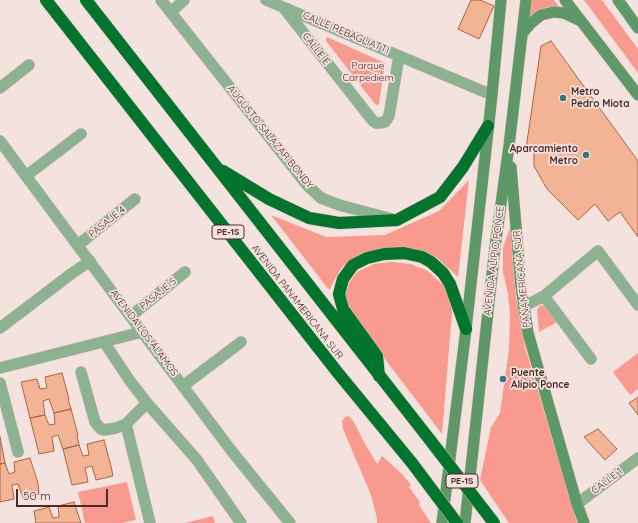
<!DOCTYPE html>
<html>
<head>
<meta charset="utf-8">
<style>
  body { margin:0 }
  #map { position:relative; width:638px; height:523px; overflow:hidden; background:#f4e2df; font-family:Quicksand,sans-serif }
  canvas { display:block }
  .scale { position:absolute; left:16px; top:489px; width:92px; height:18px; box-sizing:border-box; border:2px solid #4c2a26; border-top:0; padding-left:5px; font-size:12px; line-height:14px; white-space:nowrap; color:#4c2a26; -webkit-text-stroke:3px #f4e2df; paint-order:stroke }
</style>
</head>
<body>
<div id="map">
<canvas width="638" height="523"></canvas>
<div class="scale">50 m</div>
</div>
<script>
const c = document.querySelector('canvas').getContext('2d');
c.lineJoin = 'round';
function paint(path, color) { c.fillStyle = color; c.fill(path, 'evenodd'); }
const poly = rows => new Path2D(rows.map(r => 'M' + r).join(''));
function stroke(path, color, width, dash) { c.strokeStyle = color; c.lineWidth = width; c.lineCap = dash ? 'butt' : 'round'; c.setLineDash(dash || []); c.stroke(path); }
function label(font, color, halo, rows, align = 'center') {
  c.font = font + ' Quicksand,sans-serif'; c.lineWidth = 3.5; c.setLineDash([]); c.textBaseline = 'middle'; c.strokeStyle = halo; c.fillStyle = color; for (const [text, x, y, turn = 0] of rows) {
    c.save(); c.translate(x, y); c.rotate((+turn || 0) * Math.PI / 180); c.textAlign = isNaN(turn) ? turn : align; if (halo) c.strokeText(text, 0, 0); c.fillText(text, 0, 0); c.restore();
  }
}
paint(poly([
  [529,0,554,0,560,8,549,7,540,10,532,15,525,23],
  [584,0,602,0,638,49,638,73],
  [327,37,385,63,379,104,377,105,375,104,326,41,326,38],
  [469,180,458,277,436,257,409,250,352,260,342,267,329,290,271,215,326,237,385,235,439,211],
  [510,228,516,297,525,347,577,523,509,523,480,480,491,427,500,413,509,349,510,315,508,294,503,272,503,248],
  [391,262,411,264,428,271,443,285,453,301,442,434,352,316,345,298,349,283,357,272,374,264],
  [544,305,557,322,539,332,537,309,540,306],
  [638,353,638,389,630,395,613,372],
  [349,416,354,422,364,442,377,464,382,456,402,474,411,485,409,487,420,502,419,505,431,523,377,523,377,518,371,495,343,429,342,421,345,417],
  [127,482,136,520,122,523,85,523,78,492],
  [213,516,215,523,185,523]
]), '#f99a8e');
const building = poly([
  [471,0,480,0,494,6,479,39,458,29,471,0],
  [551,41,638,161,638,237,620,212,608,221,595,204,578,220,547,189,534,166,534,150,526,149,541,46,551,41],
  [62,373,69,399,68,399,71,409,54,413,49,399,43,401,45,415,30,418,21,382,37,379,40,389,47,388,45,377,62,373],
  [638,397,638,415,629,403,638,397],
  [71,409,78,435,77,435,79,445,63,449,58,435,52,437,54,451,39,454,30,418,45,415,49,425,55,424,54,413,71,409],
  [598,429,617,449,605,460,584,437,598,429],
  [0,437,5,463,0,464,0,437],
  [104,440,111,466,113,476,96,480,92,466,85,468,88,482,72,485,63,449,79,445,83,456,89,455,87,444,104,440],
  [30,458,38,483,39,494,23,498,18,484,12,485,14,499,0,502,0,464,5,463,9,474,15,472,14,462,30,458],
  [74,502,81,523,36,523,34,511,49,507,53,518,59,517,58,506,74,502]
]);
paint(building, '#f2b495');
stroke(building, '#ab653f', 1);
const minor = poly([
  [161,0,307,185,321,198,339,205,392,219],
  [266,0,492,95],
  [283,7,373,121,376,123,379,123,385,122,389,116,399,56],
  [171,12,184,0],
  [0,88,29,65],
  [26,176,81,134],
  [78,245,135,199],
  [544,296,591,359],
  [523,307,544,296,598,251,638,305],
  [131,316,185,272],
  [0,328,71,274,90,261],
  [104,342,130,381,147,403,197,460,241,523],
  [0,368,142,332],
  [81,372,95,422,101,429,104,430,116,428,126,424,147,403],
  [0,383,18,452],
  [183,386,241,342],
  [126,424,150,523],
  [577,504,638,458]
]);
const tertiary = poly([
  [0,141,142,332,234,454,290,523]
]);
const secondary = poly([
  [565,0,638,95],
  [618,0,638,28],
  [522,34,530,24,541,15,554,12,564,13,581,21],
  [511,167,521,287,528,333,577,504,584,523],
  [442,523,466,329,492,95,501,0],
  [465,523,495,247,509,146,526,0]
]);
const motorway = poly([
  [46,0,338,373,412,463],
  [86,0,430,440],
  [223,171,269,199,309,218,339,223,397,220,440,197,463,167,488,126],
  [379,376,377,356,343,309,339,294,343,279,353,265,367,258,384,254,404,253,422,257,431,262,443,273,450,284,466,329]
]);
stroke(minor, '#d2bdba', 12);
stroke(tertiary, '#d2bdba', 12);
stroke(secondary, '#d2bdba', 12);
stroke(motorway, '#d2bdba', 13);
stroke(minor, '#8db291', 11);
stroke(tertiary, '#8db291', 11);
stroke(secondary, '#5e9867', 11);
stroke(motorway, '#02742c', 12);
const motorwayBridge = poly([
  [430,440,494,523],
  [412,463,457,523]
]);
stroke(motorwayBridge, '#d2bdba', 13, []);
stroke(motorwayBridge, '#02742c', 12);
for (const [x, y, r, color] of [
  [563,98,4,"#317883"],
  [586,155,4,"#317883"],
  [503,379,4,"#317883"]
]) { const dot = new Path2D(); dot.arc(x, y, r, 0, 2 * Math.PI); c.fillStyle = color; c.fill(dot); stroke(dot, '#f4e2df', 1.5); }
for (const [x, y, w] of [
  [228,232,32],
  [462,481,32]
]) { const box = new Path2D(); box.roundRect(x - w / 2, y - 7, w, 14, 3); c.fillStyle = '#f4e2df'; c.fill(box); stroke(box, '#4c2a26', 1); }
label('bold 9px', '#4c2a26', null, [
  ["PE-1S",228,232],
  ["PE-1S",462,481]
]);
label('10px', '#4c2a26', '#f4e2df', [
  ["CALLE REBAGLIATTI",346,33,23],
  ["CALLE E",316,49,52],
  ["AUGUSTO SALAZAR BONDY",270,137,51],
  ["PASAJE 4",107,222,-39],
  ["AVENIDA ALIPIO PONCE",494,261,-83],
  ["PANAMERICANA SUR",522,279,-96],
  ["PASAJE 5",158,294,-39],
  ["AVENIDA PANAMERICANA SUR",297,302,52],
  ["AVENIDA LOS ÁLAMOS",144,333,53],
  ["CALLE 1",607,481,-37]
]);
label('10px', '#5b1511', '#f4e2df', [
  ["Parque",368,66],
  ["Carpediem",368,78]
]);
label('bold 10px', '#4c2a26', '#f4e2df', [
  ["Metro",571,92],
  ["Pedro Miota",571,104],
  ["Aparcamiento",578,149,"right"],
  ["Metro",578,161,"right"],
  ["Puente",511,373],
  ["Alipio Ponce",511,385]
], 'left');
</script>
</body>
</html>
